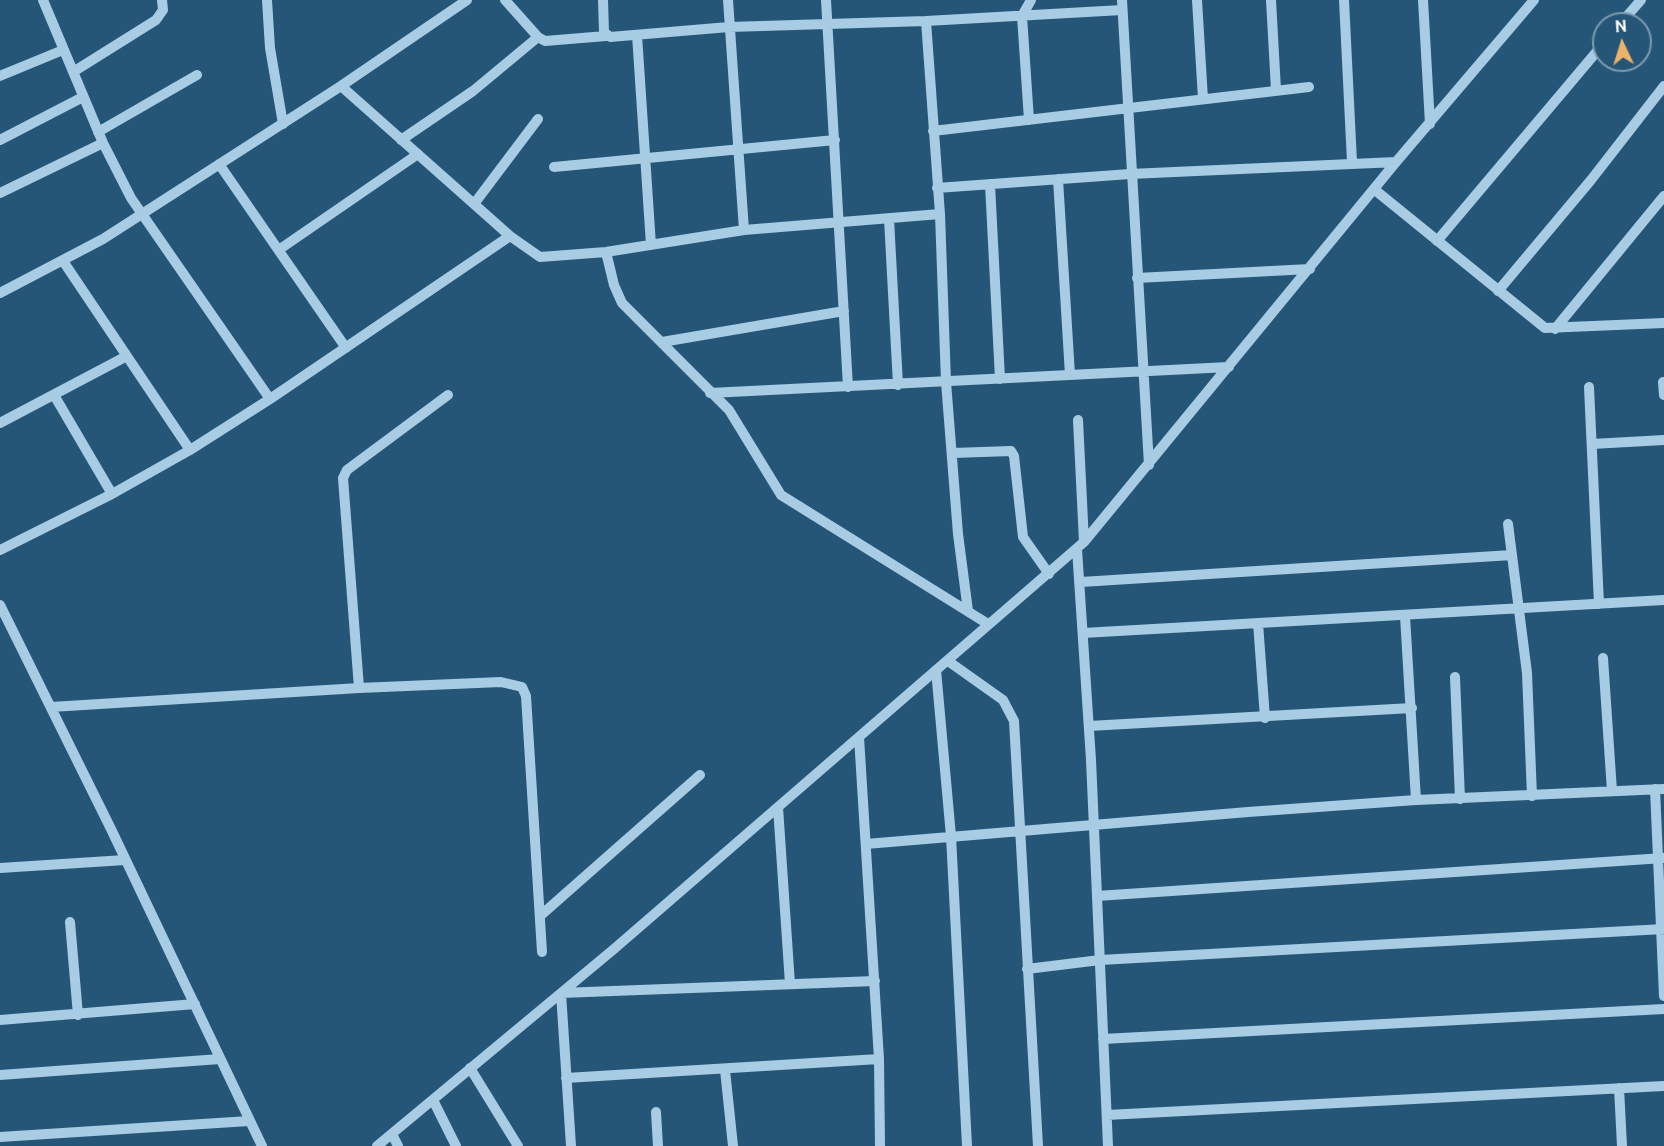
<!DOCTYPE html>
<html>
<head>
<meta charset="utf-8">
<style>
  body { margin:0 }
  #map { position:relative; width:1664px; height:1146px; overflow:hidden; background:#255678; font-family:Ubuntu,sans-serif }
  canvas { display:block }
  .north { position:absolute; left:1592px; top:12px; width:60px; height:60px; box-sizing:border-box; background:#255678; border:2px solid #7c9aae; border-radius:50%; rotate:356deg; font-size:16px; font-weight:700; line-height:24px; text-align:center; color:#fff }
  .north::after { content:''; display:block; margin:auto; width:21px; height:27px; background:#ecb36c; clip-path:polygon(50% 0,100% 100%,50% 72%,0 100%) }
</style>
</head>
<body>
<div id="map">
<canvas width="1664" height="1146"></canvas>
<div class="north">N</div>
</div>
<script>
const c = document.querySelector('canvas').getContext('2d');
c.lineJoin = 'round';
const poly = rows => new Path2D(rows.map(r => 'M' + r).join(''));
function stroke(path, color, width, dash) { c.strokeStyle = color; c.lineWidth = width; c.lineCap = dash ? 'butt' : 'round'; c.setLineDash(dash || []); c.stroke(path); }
stroke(poly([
  [43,0,103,143,131,198,270,399],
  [267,0,270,48,283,124],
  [505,0,538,37,545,41,606,36],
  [603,0,604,32,610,37,729,27,926,21,1122,10],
  [728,0,744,230],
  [826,0,848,387],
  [1122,0,1149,465],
  [1197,0,1203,99],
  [1271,0,1276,90],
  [1344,0,1352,162],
  [1423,0,1430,124],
  [926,21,940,214,946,382,958,534,968,611],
  [1620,24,1641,0],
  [637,35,651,245],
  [73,72,156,20,163,10,162,0],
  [0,76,63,50],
  [341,86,510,236,540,257,606,252,744,230,940,214],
  [1029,120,1022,16,1031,0],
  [933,131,1309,87],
  [98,132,197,75],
  [0,140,83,97],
  [401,140,473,91,538,37],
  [219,164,346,348],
  [554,167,835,140],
  [1058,179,1070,375],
  [990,184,1000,379],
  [937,188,1130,174,1396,162],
  [1375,190,1545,328,1664,323],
  [0,193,103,143],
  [474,204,538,119],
  [889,219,898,385],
  [1437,241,1604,43],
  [280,249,418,154],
  [606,252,614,285,622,303,729,410,781,495,988,624],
  [63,261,190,450],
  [1137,278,1310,269],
  [1498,291,1591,180,1664,86],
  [0,293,103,239,341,86,467,0],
  [1555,329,1664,196],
  [662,342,844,311],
  [1663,382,1664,395],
  [1589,387,1599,604],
  [710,393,1229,367],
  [54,395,112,494],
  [1078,420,1084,542],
  [0,423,125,357],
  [1592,444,1664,440],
  [953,453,1011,451,1014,456,1023,537,1049,574],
  [1508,524,1527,673,1532,796],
  [1077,549,1091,760,1108,1146],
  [0,550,112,494,190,450,270,399,510,236],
  [1081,582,1512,555],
  [0,605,111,829,262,1146],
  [1405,616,1416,800],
  [1258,623,1265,718],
  [1083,633,1664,600],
  [1603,658,1612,791],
  [948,661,1003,700,1014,721,1038,1146],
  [936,670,951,836,967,1146],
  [1455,677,1460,799],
  [359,688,343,478,347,470,448,395],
  [51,707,359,688,501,682,522,687,526,696,542,952],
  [1089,726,1412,708],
  [859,737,879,1059,880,1146],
  [1655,789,1664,996],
  [778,807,790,984],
  [866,844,1248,812,1416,800,1664,789],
  [0,868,125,860],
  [1097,896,1664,858],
  [540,916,700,775],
  [70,922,78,1015],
  [1027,969,1100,960,1664,929],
  [0,1020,195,1004],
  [1103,1039,1664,1009],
  [470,1068,518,1146],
  [725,1070,733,1146],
  [0,1075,220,1059],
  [566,1078,879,1059],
  [1619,1088,1622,1146],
  [433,1100,456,1146],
  [656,1112,658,1146],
  [1107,1115,1664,1086],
  [392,1134,398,1146],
  [0,1137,249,1121],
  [377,1146,614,949,1084,542,1396,162,1534,0],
  [571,1146,561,993,875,981]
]), '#a7cce3', 10);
</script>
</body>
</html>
